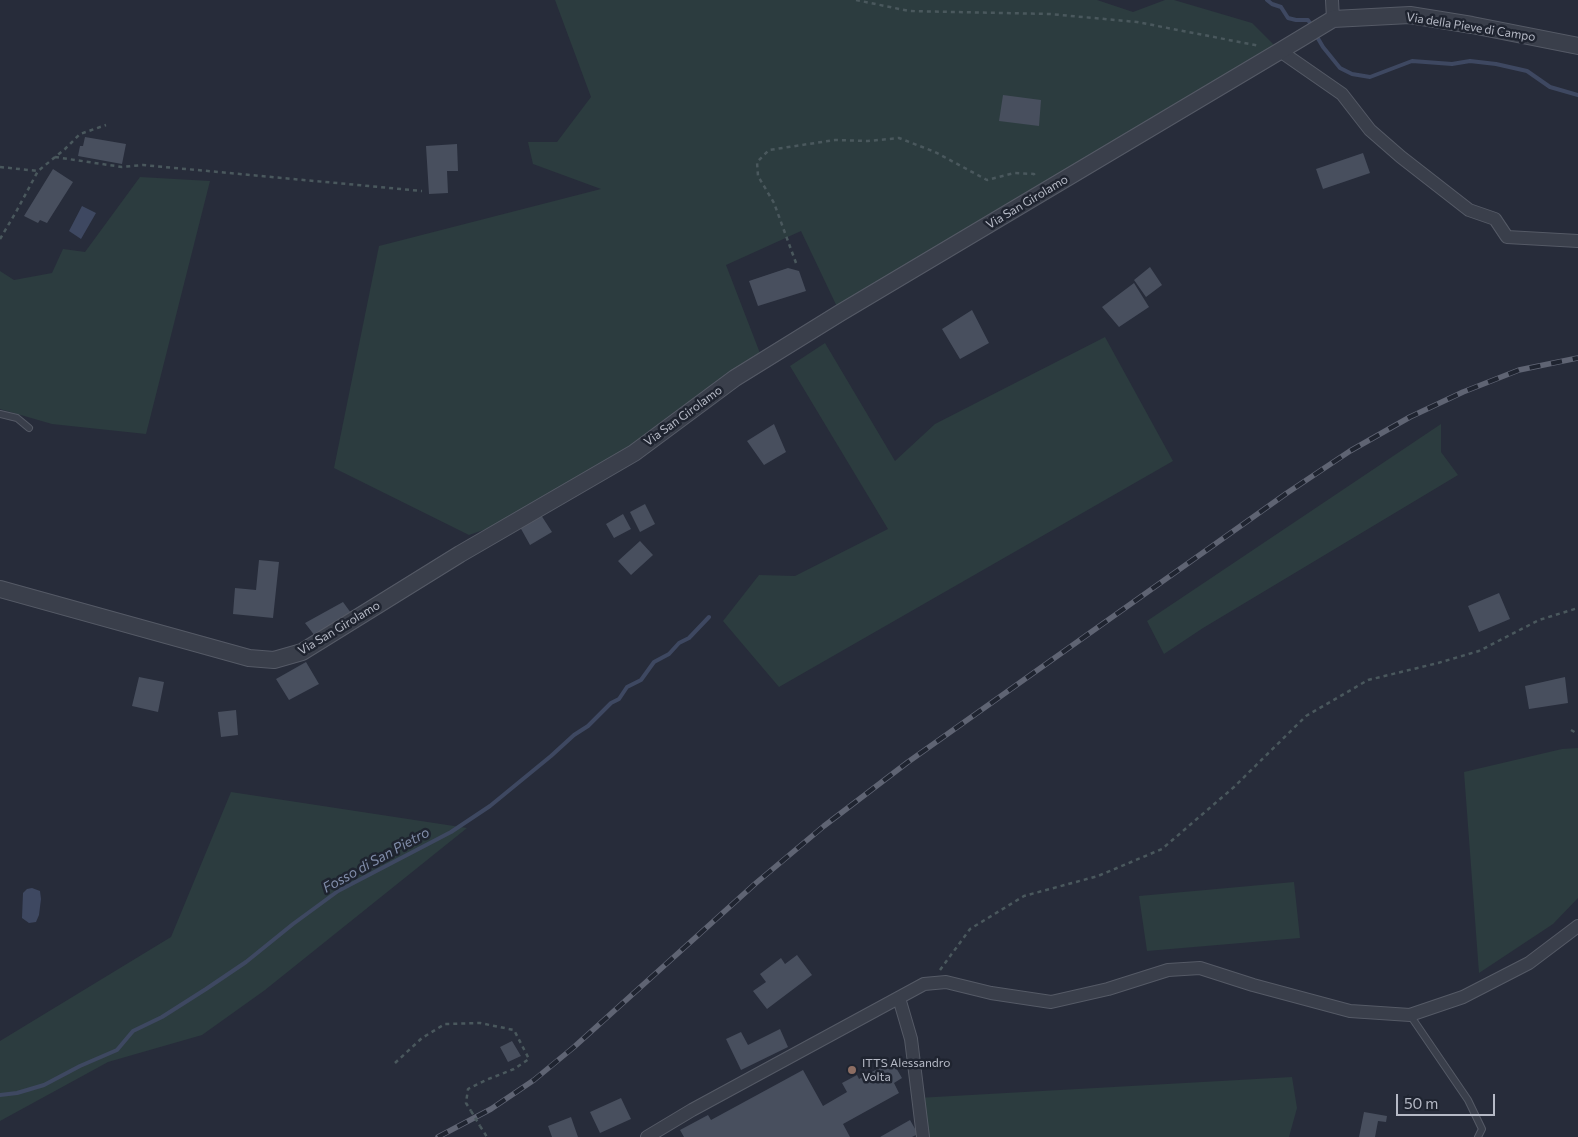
<!DOCTYPE html>
<html>
<head>
<meta charset="utf-8">
<style>
  body { margin:0 }
  #map { position:relative; width:1578px; height:1137px; overflow:hidden; background:#272c3a; font-family:Commissioner,sans-serif }
  canvas { display:block }
  .scale { position:absolute; left:1396px; top:1094px; width:99px; height:22px; box-sizing:border-box; border:2px solid #b6bac6; border-top:0; padding-left:6px; font-size:15px; line-height:18px; white-space:nowrap; color:#b6bac6; -webkit-text-stroke:4px #1f2430; paint-order:stroke }
</style>
</head>
<body>
<div id="map">
<canvas width="1578" height="1137"></canvas>
<div class="scale">50 m</div>
</div>
<script>
const c = document.querySelector('canvas').getContext('2d');
c.lineJoin = 'round';
function paint(path, color) { c.fillStyle = color; c.fill(path, 'evenodd'); }
const poly = rows => new Path2D(rows.map(r => 'M' + r).join(''));
function stroke(path, color, width, dash) { c.strokeStyle = color; c.lineWidth = width; c.lineCap = dash ? 'butt' : 'round'; c.setLineDash(dash || []); c.stroke(path); }
function label(font, color, halo, rows, align = 'center') {
  c.font = font + ' Commissioner,sans-serif'; c.lineWidth = 5; c.setLineDash([]); c.textBaseline = 'middle'; c.strokeStyle = halo; c.fillStyle = color; for (const [text, x, y, turn = 0] of rows) {
    c.save(); c.translate(x, y); c.rotate((+turn || 0) * Math.PI / 180); c.textAlign = isNaN(turn) ? turn : align; if (halo) c.strokeText(text, 0, 0); c.fillText(text, 0, 0); c.restore();
  }
}
paint(poly([
  [555,0,1097,0,1133,12,1165,0,1174,0,1252,23,1280,51,840,313,801,231,726,265,763,361,527,515,469,535,334,468,379,246,601,189,533,164,528,142,557,142,591,97],
  [140,177,210,181,146,434,52,424,0,409,0,271,14,280,52,273,63,249,85,252],
  [1105,337,1173,461,779,687,723,621,759,575,795,576,888,529,790,366,825,343,895,461,935,424],
  [1441,424,1441,452,1458,475,1203,628,1164,654,1147,621],
  [1578,748,1578,898,1553,924,1479,973,1464,772,1562,749],
  [231,792,467,828,265,990,202,1035,108,1062,0,1121,0,1041,171,937],
  [1294,882,1300,938,1147,951,1139,896],
  [1292,1077,1297,1108,1289,1137,923,1137,917,1098]
]), '#2c3c3f');
paint(poly([
  [82,206,96,213,81,239,69,231],
  [32,888,40,891,41,899,39,915,36,922,29,923,22,918,23,893,27,889]
]), '#3e4861');
stroke(poly([
  [1267,0,1272,4,1281,7,1288,18,1296,20,1308,20,1312,26],
  [1316,35,1323,47,1340,68,1352,74,1370,77,1412,61,1452,64,1470,61,1496,64,1527,71,1550,87,1578,95],
  [0,1095,17,1093,44,1085,80,1066,117,1050,133,1031,162,1017,206,989,246,962,293,924,338,891,451,832,490,806,551,756,574,735,588,726,611,703,619,699,627,687,641,680,654,662,669,654,679,643,689,638,709,617]
]), '#3e4861', 4);
paint(poly([
  [1003,95,1041,100,1039,126,999,121],
  [85,137,126,144,122,164,78,156,80,146,83,146],
  [457,144,458,171,447,171,448,193,429,194,426,146],
  [1363,153,1370,173,1323,189,1316,169],
  [53,169,73,182,47,223,40,220,38,223,24,216],
  [1150,267,1162,285,1146,297,1134,280],
  [788,268,799,271,806,291,758,306,749,281],
  [1134,283,1149,307,1119,327,1102,307],
  [972,310,989,343,960,359,942,329],
  [774,424,786,452,764,465,747,441],
  [645,504,655,524,640,532,630,512],
  [623,514,631,529,614,538,606,524],
  [541,515,552,532,530,545,520,527],
  [640,541,653,555,631,575,618,561],
  [259,560,279,562,273,618,233,614,235,588,256,590],
  [1499,593,1510,619,1479,632,1468,606],
  [343,602,351,613,315,636,305,623],
  [306,662,319,684,289,700,276,679],
  [139,677,164,682,158,712,132,706],
  [1565,677,1568,703,1529,709,1525,686],
  [236,710,238,735,221,737,218,712],
  [797,955,812,975,767,1009,753,991,766,982,760,974,781,958,785,964],
  [780,1029,788,1047,741,1070,726,1039,741,1032,748,1045],
  [512,1041,521,1056,508,1062,500,1047],
  [892,1061,902,1078,894,1083,899,1093,843,1124,850,1137,684,1137,680,1130,708,1115,711,1120,803,1070,823,1106,847,1092,842,1083,857,1075,859,1079],
  [621,1098,631,1119,600,1133,590,1112],
  [1364,1112,1387,1116,1386,1122,1378,1121,1375,1137,1359,1137],
  [571,1117,578,1137,552,1137,548,1126],
  [910,1120,918,1134,912,1137,880,1137]
]), '#484f5e');
const service = poly([
  [0,414,17,418,29,428],
  [1410,1015,1468,1100,1482,1129,1478,1137]
]);
const minor = poly([
  [1332,0,1333,19],
  [1280,51,1342,94,1370,130,1401,157,1469,210,1495,219,1507,237,1578,241],
  [899,998,911,1039,923,1137],
  [647,1137,692,1110,924,984,946,982,991,993,1051,1002,1108,989,1168,970,1200,968,1253,985,1350,1011,1410,1015,1463,997,1529,963,1578,926]
]);
const tertiary = poly([
  [0,589,249,658,274,660,302,652,460,554,634,453,735,378,840,313,1280,51,1333,19,1410,15,1472,25,1578,46]
]);
stroke(service, '#555a66', 8);
stroke(minor, '#555a66', 14);
stroke(tertiary, '#555a66', 18);
stroke(poly([
  [856,0,909,11,1050,14,1137,22,1260,46],
  [55,157,122,167,143,165,422,191],
  [0,167,38,171],
  [0,239,16,212,38,171,65,149,80,134,106,125],
  [796,263,774,203,758,176,757,162,769,150,835,140,868,141,899,138,935,152,987,180,1014,173,1034,174,1037,178],
  [1571,730,1578,734],
  [940,970,970,929,1024,896,1098,876,1162,849,1234,787,1306,716,1368,680,1438,663,1479,651,1539,620,1578,608],
  [395,1063,422,1038,445,1024,480,1023,514,1030,529,1059,514,1069,486,1080,468,1089,466,1103,471,1111],
  [480,1126,487,1137]
]), '#4a585d', 2.5, [4, 4]);
stroke(service, '#3a3f4b', 6);
stroke(minor, '#3a3f4b', 12);
stroke(tertiary, '#3a3f4b', 16);
const rail = poly([
  [438,1137,491,1109,534,1080,574,1047,756,883,824,826,908,762,1287,493,1350,451,1410,417,1463,392,1519,370,1578,358]
]);
stroke(rail, '#5f6473', 5.5);
stroke(rail, '#1f2430', 4, [11]);
stroke(poly([
  [471,1111,480,1126]
]), '#4a585d', 2.5, [4, 4]);
for (const [x, y, r, color] of [
  [852,1070,5,"#8d6e63"]
]) { const dot = new Path2D(); dot.arc(x, y, r, 0, 2 * Math.PI); c.fillStyle = color; c.fill(dot); stroke(dot, '#1f2430', 2); }
label('12px', '#b6bac6', '#1f2430', [
  ["Via della Pieve di Campo",1471,27,9],
  ["Via San Girolamo",1027,202,-31],
  ["Via San Girolamo",683,416,-36],
  ["Via San Girolamo",339,628,-31]
]);
label('12px', '#b6bac6', '#1f2430', [
  ["ITTS Alessandro",862,1063],
  ["Volta",862,1077]
], 'left');
label('italic 14px', '#818daa', '#1f2430', [
  ["Fosso di San Pietro",376,860,-29]
]);
</script>
</body>
</html>
